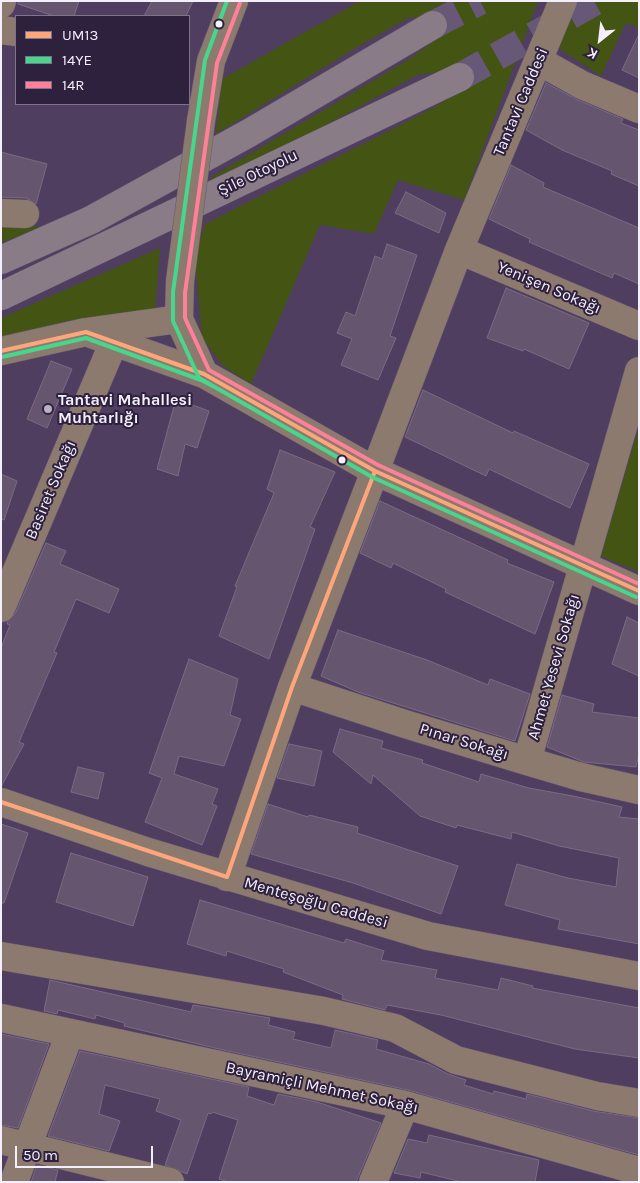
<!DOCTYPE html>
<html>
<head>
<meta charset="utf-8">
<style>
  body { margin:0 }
  #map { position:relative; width:640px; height:1183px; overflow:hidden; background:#4f3e60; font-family:Karla,sans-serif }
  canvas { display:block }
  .frame { position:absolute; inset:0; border:2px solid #f5eefd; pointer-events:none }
  .legend { position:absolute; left:15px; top:15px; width:175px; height:90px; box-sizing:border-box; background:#2e213d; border:1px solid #7e738a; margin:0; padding:6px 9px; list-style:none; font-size:15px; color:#f5eefd }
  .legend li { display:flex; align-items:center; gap:10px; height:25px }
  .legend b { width:25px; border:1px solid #7e738a }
  .north { position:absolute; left:575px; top:15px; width:50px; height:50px; -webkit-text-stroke:4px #2e213d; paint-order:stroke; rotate:209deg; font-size:14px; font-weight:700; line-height:20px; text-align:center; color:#f5eefd }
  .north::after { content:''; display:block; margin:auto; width:18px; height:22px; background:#f5eefd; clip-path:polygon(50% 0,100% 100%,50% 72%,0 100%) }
  .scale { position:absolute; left:15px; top:1146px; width:138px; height:22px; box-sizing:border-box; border:2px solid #f5eefd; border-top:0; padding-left:6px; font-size:15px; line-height:18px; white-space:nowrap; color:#f5eefd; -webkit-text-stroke:4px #2e213d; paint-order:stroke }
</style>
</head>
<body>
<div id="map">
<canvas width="640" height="1183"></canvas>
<div class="frame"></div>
<ul class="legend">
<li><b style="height:6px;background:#fea67b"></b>UM13</li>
<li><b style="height:6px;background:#46d78d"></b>14YE</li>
<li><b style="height:6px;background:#ff8098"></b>14R</li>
</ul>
<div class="north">K</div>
<div class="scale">50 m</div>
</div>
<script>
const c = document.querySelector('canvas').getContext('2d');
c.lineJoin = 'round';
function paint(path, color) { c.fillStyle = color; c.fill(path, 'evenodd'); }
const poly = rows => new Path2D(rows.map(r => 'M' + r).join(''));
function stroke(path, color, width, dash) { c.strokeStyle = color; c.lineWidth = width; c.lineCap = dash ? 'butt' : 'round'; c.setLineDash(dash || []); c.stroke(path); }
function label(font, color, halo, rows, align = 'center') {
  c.font = font + ' Karla,sans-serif'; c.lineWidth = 4; c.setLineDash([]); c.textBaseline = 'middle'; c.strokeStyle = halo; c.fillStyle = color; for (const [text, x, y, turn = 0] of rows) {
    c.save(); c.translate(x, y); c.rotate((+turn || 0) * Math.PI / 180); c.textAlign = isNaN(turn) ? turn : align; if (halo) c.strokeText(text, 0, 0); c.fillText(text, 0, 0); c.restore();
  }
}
paint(poly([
  [360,1,538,1,464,200,398,180,374,234,320,225,251,384,222,365,202,337,195,257,205,224,420,115,443,102,458,89,450,71,417,75,207,190,213,176,411,58,430,44,434,33,426,20,410,17,357,47,216,134,222,79],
  [570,1,639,1,639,28,626,23,601,76,560,49,560,24],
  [1,219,40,227,1,243],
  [160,248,155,312,67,321,1,340,1,318],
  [637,433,639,434,639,572,601,556]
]), '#445413');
const building = poly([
  [18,1,79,1,74,16,54,16,18,4,18,1],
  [152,1,193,1,186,16,144,16,152,1],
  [639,34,639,78,622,70,639,34],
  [546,83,576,99,623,119,621,123,639,130,639,186,611,174,612,171,562,150,526,130,546,83],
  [1,152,47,164,36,204,26,198,1,197,1,152],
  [511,165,544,183,543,187,639,228,639,284,614,273,612,278,529,242,530,239,489,219,511,165],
  [406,192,446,213,439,233,395,213,406,192],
  [387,244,417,255,390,336,396,338,378,380,341,365,352,339,337,333,346,312,355,316,375,256,382,259,387,244],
  [506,288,589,323,569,369,524,349,523,351,487,338,506,288],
  [51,361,72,369,47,428,27,419,51,361],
  [423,390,513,433,514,431,589,464,570,508,489,469,486,476,405,437,423,390],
  [176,399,209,411,197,448,185,444,178,476,157,469,176,399],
  [280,450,335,472,310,527,315,529,269,659,219,636,237,587,235,586,274,493,267,489,280,450],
  [1,474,17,481,4,520,1,519,1,474],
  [380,501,508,560,507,563,554,582,535,634,445,592,446,589,393,563,391,568,360,553,380,501],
  [46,543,66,551,60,564,119,589,109,613,76,599,54,652,57,653,19,742,24,744,1,787,1,648,10,625,7,624,8,621,15,614,46,543],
  [627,617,639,623,639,676,612,664,627,617],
  [338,630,427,660,488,685,490,679,530,694,515,741,358,692,321,676,338,630],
  [189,659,238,679,230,715,241,719,224,766,179,756,174,774,218,789,212,804,217,806,202,845,145,822,162,778,149,773,189,659],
  [562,695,594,704,592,712,639,718,639,754,636,767,584,762,547,747,562,695],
  [340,729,383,741,381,748,423,760,422,763,479,782,481,774,529,788,573,796,622,807,619,817,639,819,639,944,558,929,560,920,505,905,517,864,568,878,616,887,619,858,559,846,512,832,511,839,457,825,456,828,420,816,373,775,371,784,333,752,340,729],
  [289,744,322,751,314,786,277,778,289,744],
  [78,767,104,773,98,799,71,792,78,767],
  [268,804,308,817,309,815,358,827,357,833,458,866,441,914,353,883,251,854,268,804],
  [1,824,28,833,4,903,1,903,1,824],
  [71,853,148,877,133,926,56,902,71,853],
  [200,900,344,943,346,939,384,951,381,960,437,970,435,978,498,990,501,978,533,986,532,988,639,1008,639,1058,575,1049,441,1015,387,1005,385,1010,342,999,343,995,283,972,284,969,227,951,226,956,187,944,200,900],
  [50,980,191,1012,193,1005,270,1018,268,1025,295,1032,293,1039,331,1048,335,1030,378,1040,376,1049,429,1064,448,1074,466,1080,464,1085,493,1094,494,1091,526,1099,527,1094,593,1111,639,1118,639,1155,408,1090,219,1049,124,1026,125,1023,96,1015,95,1019,58,1010,57,1014,44,1011,50,980],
  [1,1034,49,1044,18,1128,1,1125,1,1034],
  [80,1051,249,1087,247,1096,274,1105,278,1094,317,1102,381,1123,356,1182,228,1182,219,1179,238,1120,212,1112,211,1114,208,1113,187,1174,165,1165,181,1120,156,1111,160,1099,105,1085,99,1114,120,1121,109,1151,48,1136,80,1051],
  [429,1135,539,1160,535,1182,462,1182,421,1172,420,1178,394,1173,408,1139,427,1143,429,1135],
  [37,1165,58,1170,55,1182,31,1182,37,1165]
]);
paint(building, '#66556e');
stroke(building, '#7c6a84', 1);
stroke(poly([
  [433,25,480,1],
  [460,77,596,1]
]), '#685878', 28, [28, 14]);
const minor = poly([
  [1,4,2,1],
  [1,30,16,32],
  [539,61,582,85,639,109],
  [201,121,211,61,234,1],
  [1,213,25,214],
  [459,250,639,326],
  [180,281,179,319,204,374],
  [86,332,204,374,375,471,639,591],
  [1,351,86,332,179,319],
  [1,608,113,344],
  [292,687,405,724,527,761,581,777,639,790],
  [527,761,639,371],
  [1,802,148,852,428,936,639,976],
  [227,877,292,687,375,471,459,250,563,1],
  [1,956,324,1011,395,1028,456,1060,597,1096,639,1103],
  [1,1018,405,1105,639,1171],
  [1,1140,170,1182],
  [14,1182,70,1033],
  [373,1182,405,1105]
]);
const highway = poly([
  [1,260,91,220,249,133,433,25],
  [1,296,460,77]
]);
stroke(minor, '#665973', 29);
stroke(highway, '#665973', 29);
stroke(minor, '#8d7a6e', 28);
stroke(highway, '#8a7c87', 28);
const minorBridge = poly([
  [180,281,201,121]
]);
stroke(minorBridge, '#665973', 29, []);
stroke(minorBridge, '#8d7a6e', 28);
stroke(poly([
  [1,351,86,332,204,374,375,471,639,591],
  [1,802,227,877,292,687,375,471]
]), '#fea67b', 4);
stroke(poly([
  [227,1,205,60,173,292,173,321,199,378,372,477,636,597],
  [2,357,86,338,201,380,224,392]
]), '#46d78d', 4);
stroke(poly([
  [240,3,217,63,185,293,185,318,209,370,378,465,639,584]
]), '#ff8098', 4);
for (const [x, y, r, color] of [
  [219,24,4.5,"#f5eefd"],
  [48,409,5,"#bbb0c6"],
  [342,460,4.5,"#f5eefd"]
]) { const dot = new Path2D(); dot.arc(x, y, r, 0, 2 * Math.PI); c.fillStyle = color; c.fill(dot); stroke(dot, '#2e213d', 2); }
label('16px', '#f5eefd', '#2e213d', [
  ["Tantavi Caddesi",521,102,-67],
  ["Şile Otoyolu",258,173,-26],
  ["Yenişen Sokağı",549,288,23],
  ["Basiret Sokağı",51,490,-67],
  ["Ahmet Yesevi Sokağı",554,667,-74],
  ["Pınar Sokağı",464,742,17],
  ["Menteşoğlu Caddesi",316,903,16],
  ["Bayramiçli Mehmet Sokağı",322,1088,12]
]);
label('bold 16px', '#f5eefd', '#2e213d', [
  ["Tantavi Mahallesi",58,400],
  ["Muhtarlığı",58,418]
], 'left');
</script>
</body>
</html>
